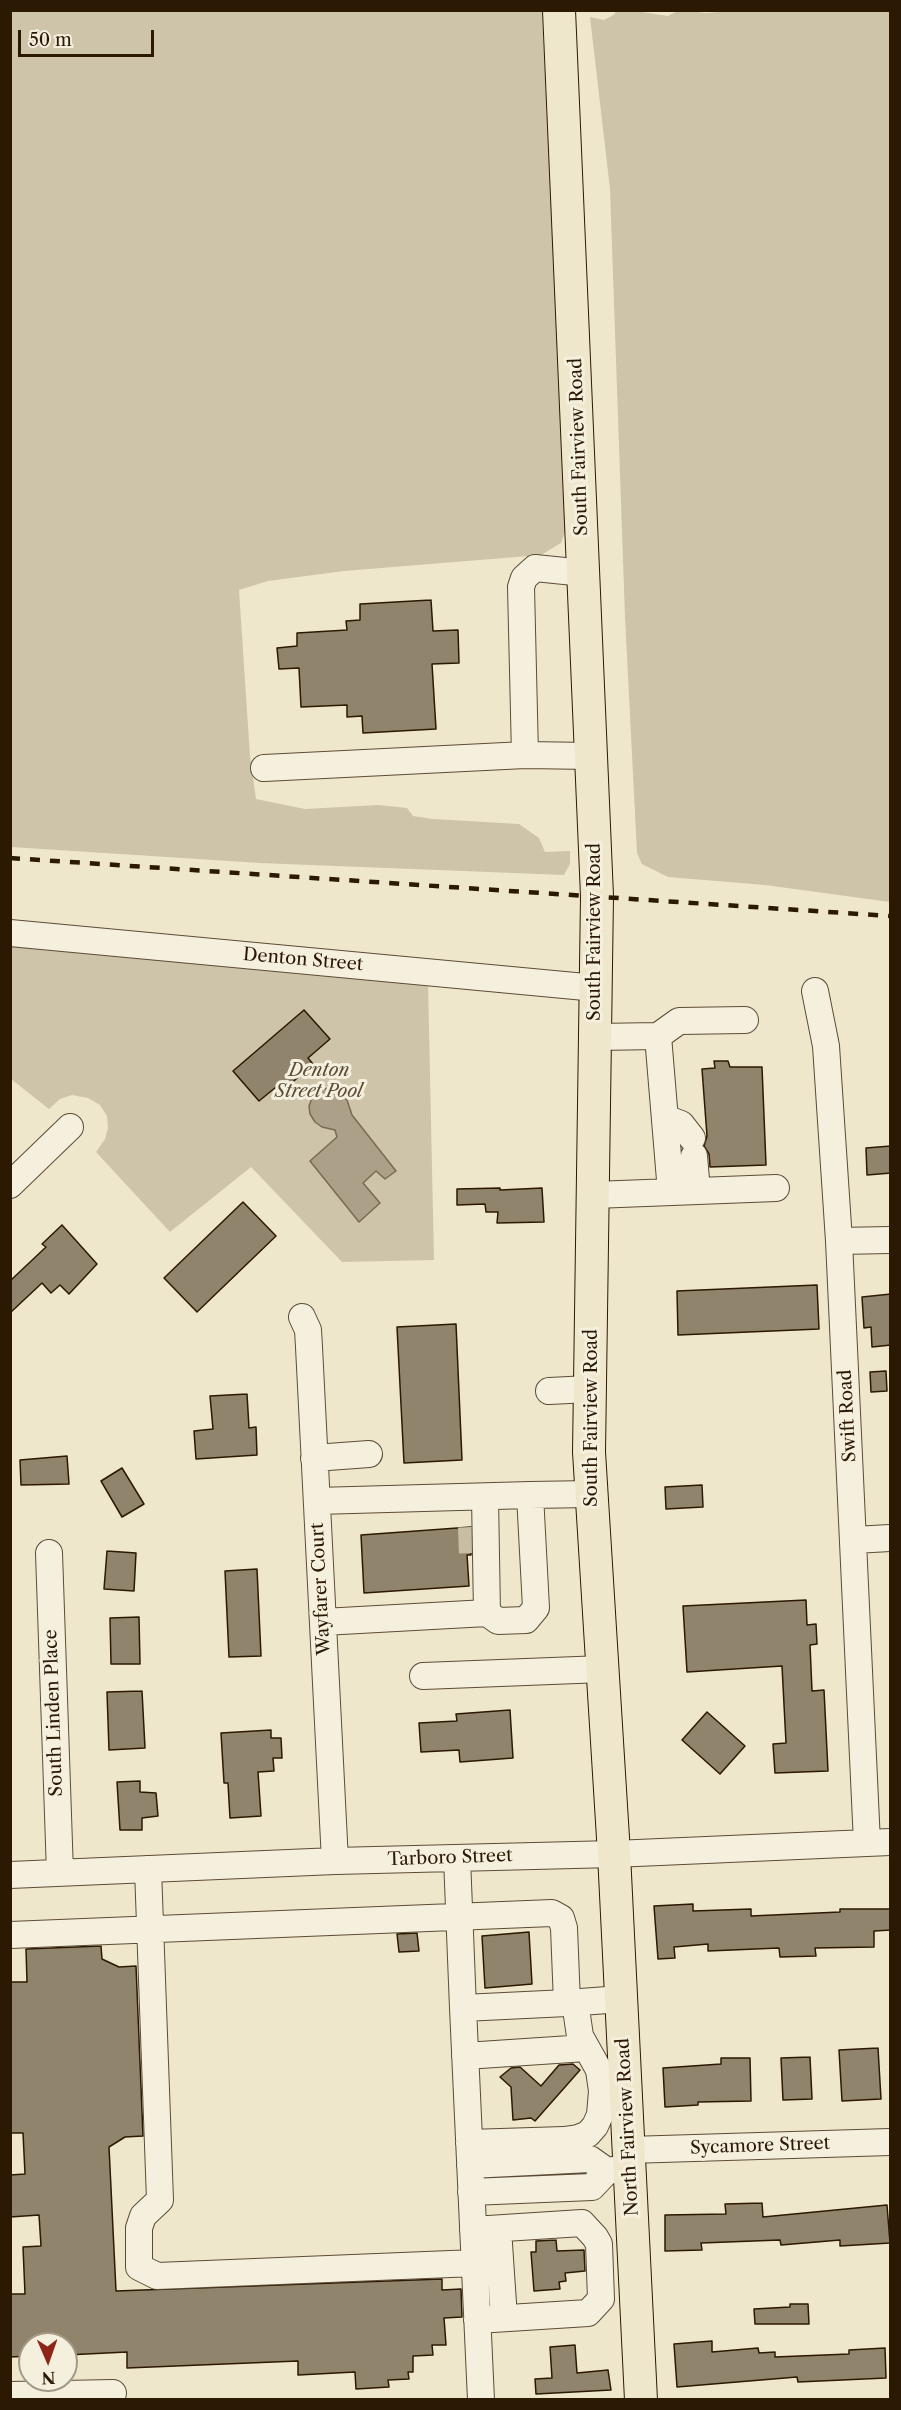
<!DOCTYPE html>
<html>
<head>
<meta charset="utf-8">
<style>
  body { margin:0 }
  #map { position:relative; width:901px; height:2410px; overflow:hidden; background:#efe7cc; font-family:"Libre Caslon Text",serif }
  canvas { display:block }
  .frame { position:absolute; inset:0; border:12px solid #2b1903; pointer-events:none }
  .north { position:absolute; left:18px; top:2332px; width:60px; height:60px; box-sizing:border-box; background:#f5efde; border:2px solid #a49986; border-radius:50%; rotate:178deg; font-size:16px; font-weight:700; line-height:24px; text-align:center; color:#2b1903 }
  .north::after { content:''; display:block; margin:auto; width:21px; height:27px; background:#8f2418; clip-path:polygon(50% 0,100% 100%,50% 72%,0 100%) }
  .scale { position:absolute; left:18px; top:30px; width:136px; height:27px; box-sizing:border-box; border:3px solid #2b1903; border-top:0; padding-left:8px; font-size:18px; line-height:21px; white-space:nowrap; color:#2b1903; -webkit-text-stroke:4px #f5efde; paint-order:stroke }
</style>
</head>
<body>
<div id="map">
<canvas width="901" height="2410"></canvas>
<div class="frame"></div>
<div class="north">N</div>
<div class="scale">50 m</div>
</div>
<script>
const c = document.querySelector('canvas').getContext('2d');
c.lineJoin = 'round';
function paint(path, color) { c.fillStyle = color; c.fill(path, 'evenodd'); }
const poly = rows => new Path2D(rows.map(r => 'M' + r).join(''));
function stroke(path, color, width, dash) { c.strokeStyle = color; c.lineWidth = width; c.lineCap = dash ? 'butt' : 'round'; c.setLineDash(dash || []); c.stroke(path); }
function label(font, color, halo, rows, align = 'center') {
  c.font = font + ' "Libre Caslon Text",serif'; c.lineWidth = 6; c.setLineDash([]); c.textBaseline = 'middle'; c.strokeStyle = halo; c.fillStyle = color; for (const [text, x, y, turn = 0] of rows) {
    c.save(); c.translate(x, y); c.rotate((+turn || 0) * Math.PI / 180); c.textAlign = isNaN(turn) ? turn : align; if (halo) c.strokeText(text, 0, 0); c.fillText(text, 0, 0); c.restore();
  }
}
paint(poly([
  [10,11,542,11,566,529,561,543,541,555,344,571,268,581,239,590,250,756,256,799,305,809,378,805,407,808,413,816,433,819,519,824,539,838,545,852,570,851,570,864,564,875,260,863,11,847],
  [615,11,635,11,668,16,679,10,706,13,743,10,890,11,890,902,765,885,668,877,642,864,637,853,625,617,610,189,590,17,604,20,615,14],
  [10,944,428,982,434,1260,342,1262,251,1167,170,1232,96,1152,105,1139,108,1128,107,1116,100,1105,88,1098,72,1095,60,1099,49,1109,11,1079]
]), '#cec4aa');
const water = poly([
  [328,1088,337,1091,347,1100,352,1115,396,1171,385,1179,376,1171,363,1183,380,1203,359,1222,310,1161,337,1137,335,1130,322,1127,315,1122,310,1114,309,1106,312,1098,319,1091,328,1088]
]);
paint(water, '#aca188');
stroke(water, '#786b53', 1.5);
const building = poly([
  [431,600,433,631,458,630,459,663,432,664,436,729,363,733,362,716,347,717,347,705,301,707,299,668,279,669,277,648,297,646,297,633,347,630,346,621,360,620,360,604,431,600],
  [304,1010,330,1039,308,1058,313,1064,286,1088,281,1083,259,1101,233,1071,304,1010],
  [714,1061,728,1061,730,1067,762,1067,766,1165,710,1167,709,1154,704,1146,707,1136,702,1069,715,1068,714,1061],
  [891,1146,891,1173,867,1175,866,1148,891,1146],
  [500,1188,500,1190,542,1188,544,1222,497,1223,498,1212,486,1212,485,1204,457,1205,457,1189,500,1188],
  [243,1202,276,1236,197,1312,164,1278,243,1202],
  [62,1225,97,1264,69,1294,60,1285,51,1293,42,1283,10,1313,10,1281,46,1247,42,1244,62,1225],
  [817,1285,819,1329,678,1335,677,1291,817,1285],
  [891,1294,891,1345,872,1347,871,1327,864,1328,862,1297,891,1294],
  [456,1324,462,1460,404,1463,397,1327,456,1324],
  [886,1371,887,1391,871,1392,870,1372,886,1371],
  [247,1394,249,1428,256,1427,257,1455,196,1459,194,1431,213,1429,210,1396,247,1394],
  [67,1456,69,1484,21,1485,20,1460,67,1456],
  [122,1468,144,1504,122,1517,101,1481,122,1468],
  [702,1485,703,1507,666,1509,665,1487,702,1485],
  [471,1527,471,1555,467,1555,469,1586,364,1593,361,1535,471,1527],
  [107,1551,136,1553,134,1591,104,1589,107,1551],
  [257,1569,261,1656,229,1657,225,1571,257,1569],
  [806,1600,807,1625,816,1624,817,1644,810,1645,812,1691,824,1690,828,1771,775,1773,773,1744,786,1743,782,1666,687,1672,683,1606,806,1600],
  [139,1617,140,1664,111,1664,110,1618,139,1617],
  [142,1691,145,1748,109,1750,107,1692,142,1691],
  [510,1710,513,1758,460,1762,459,1750,421,1752,419,1723,457,1721,456,1714,510,1710],
  [707,1712,745,1746,720,1774,682,1740,707,1712],
  [271,1730,271,1738,281,1738,282,1758,273,1758,274,1771,258,1772,261,1816,230,1818,228,1783,224,1783,221,1733,271,1730],
  [140,1781,140,1792,156,1793,158,1816,142,1818,142,1830,120,1830,117,1782,140,1781],
  [693,1904,693,1911,751,1909,751,1916,840,1912,840,1909,891,1909,891,1930,874,1931,874,1947,815,1948,816,1956,780,1957,779,1948,708,1951,708,1944,674,1947,675,1958,658,1959,654,1906,693,1904],
  [529,1932,532,1984,485,1988,482,1936,529,1932],
  [417,1933,419,1951,399,1952,397,1934,417,1933],
  [101,1946,102,1959,119,1967,136,1966,143,2136,125,2137,109,2147,116,2291,442,2279,442,2290,461,2289,462,2317,444,2318,446,2345,432,2345,433,2355,413,2356,413,2372,408,2372,409,2379,388,2380,389,2387,356,2389,355,2372,298,2375,298,2361,127,2368,127,2352,66,2355,66,2344,30,2344,30,2356,10,2357,10,2294,25,2294,23,2247,41,2246,39,2215,10,2217,10,2175,25,2174,23,2133,10,2133,10,1982,27,1982,26,1949,101,1946],
  [878,2048,881,2099,842,2101,839,2050,878,2048],
  [810,2057,812,2099,783,2100,781,2058,810,2057],
  [721,2058,750,2058,751,2101,698,2102,698,2105,665,2107,663,2068,721,2064,721,2058],
  [573,2064,580,2070,535,2121,531,2118,513,2120,511,2087,500,2077,511,2068,520,2067,541,2086,559,2065,573,2064],
  [762,2203,763,2217,887,2205,890,2243,840,2246,840,2240,781,2245,780,2240,701,2243,702,2250,665,2251,665,2215,726,2214,725,2204,762,2203],
  [556,2240,557,2251,584,2250,585,2271,565,2273,566,2281,559,2282,560,2289,534,2291,531,2252,536,2252,536,2241,556,2240],
  [790,2304,808,2304,809,2324,755,2324,754,2309,790,2307,790,2304],
  [712,2341,712,2352,758,2348,759,2353,775,2352,775,2357,849,2354,849,2350,885,2348,886,2378,798,2382,797,2377,677,2387,674,2344,712,2341],
  [575,2345,577,2373,608,2370,611,2390,536,2394,535,2379,552,2378,550,2347,575,2345]
]);
paint(building, '#91846c');
stroke(building, '#2b1903', 1.5);
stroke(poly([
  [471,1527,472,1555]
]), '#c8bea4', 26, [26, 13]);
const minor = poly([
  [584,573,535,568,524,578,521,587,525,755,591,756],
  [264,768,525,755],
  [10,933,596,988],
  [815,991,826,1046,839,1241,867,1843],
  [658,1036,671,1192],
  [596,1037,658,1036,679,1021,745,1020],
  [665,1118,681,1124,692,1138],
  [694,1156,697,1191],
  [10,1185,70,1127],
  [594,1195,776,1188],
  [839,1241,890,1240],
  [302,1317,308,1330,309,1347,335,1861],
  [549,1391,589,1389],
  [314,1458,369,1454],
  [530,1495,591,1494],
  [485,1497,487,1613],
  [317,1501,530,1495,536,1608,526,1620,498,1621,487,1613,323,1622],
  [854,1540,890,1538],
  [49,1553,60,1873],
  [423,1676,603,1669],
  [457,1858,463,2008],
  [148,1869,160,2200,143,2216,139,2228,139,2267,157,2276,475,2263],
  [10,1875,335,1861,614,1854,890,1842],
  [10,1935,552,1913,561,1918,564,1928,567,2003,463,2008,481,2400],
  [567,2003,621,1999],
  [465,2056,586,2048],
  [469,2143,564,2140,578,2138,588,2134,595,2126,600,2115,602,2091,599,2070,580,2036,575,2002],
  [629,2150,890,2142],
  [470,2165,590,2159,607,2171],
  [471,2192,592,2187,607,2171,630,2168],
  [498,2229,504,2318],
  [473,2230,582,2223,595,2237,599,2244,601,2299,588,2313,477,2320],
  [10,2395,113,2393]
]);
const major = poly([
  [559,10,597,896,589,1452,614,1854,641,2400]
]);
stroke(minor, '#5c4c35', 28);
stroke(major, '#2b1903', 34);
stroke(minor, '#f5efde', 26);
stroke(major, '#efe7cc', 32);
stroke(poly([
  [10,858,890,916]
]), '#2b1903', 4.5, [10, 10]);
label('18px', '#2b1903', '#f5efde', [
  ["South Fairview Road",579,447,-92],
  ["South Fairview Road",595,932,-90],
  ["Denton Street",303,960,5],
  ["Swift Road",848,1416,-93],
  ["South Fairview Road",592,1418,-90],
  ["Wayfarer Court",321,1589,-93],
  ["South Linden Place",54,1713,-92],
  ["Tarboro Street",450,1858,-2],
  ["North Fairview Road",628,2127,-93],
  ["Sycamore Street",760,2146,-2]
]);
label('italic 18px', '#5c4c35', '#f5efde', [
  ["Denton",319,1071],
  ["Street Pool",319,1092]
]);
</script>
</body>
</html>
